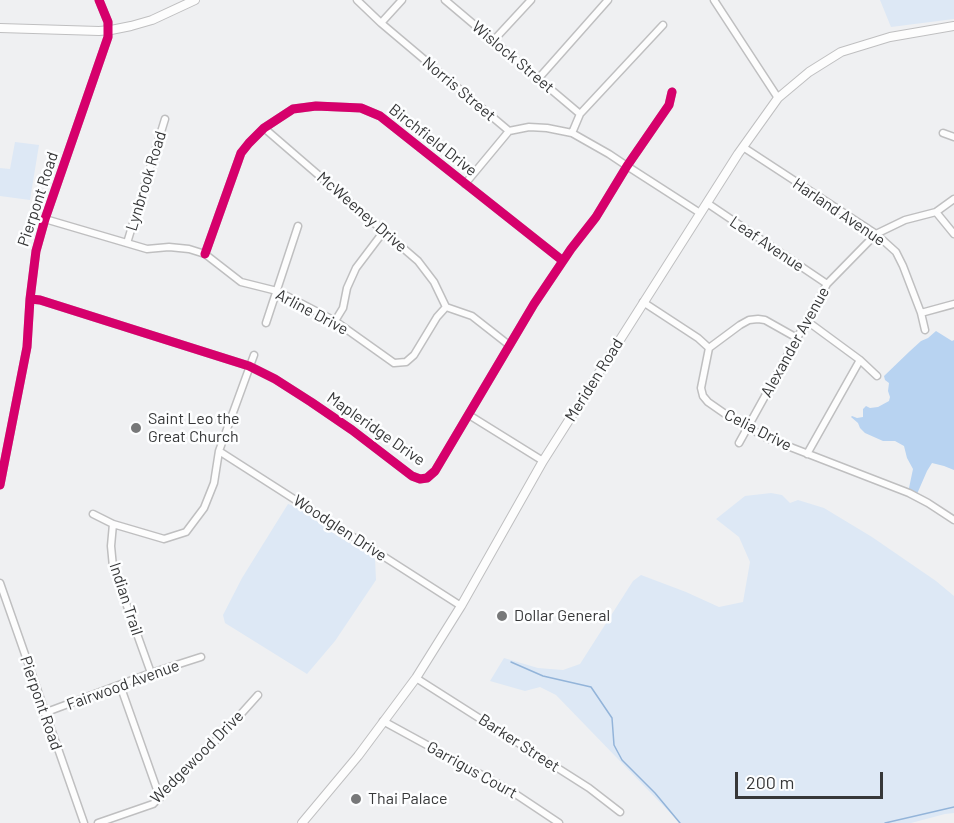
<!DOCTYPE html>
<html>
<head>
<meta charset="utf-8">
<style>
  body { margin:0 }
  #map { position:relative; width:954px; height:823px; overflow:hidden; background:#eff0f2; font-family:Barlow,sans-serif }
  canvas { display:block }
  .scale { position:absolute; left:735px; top:772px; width:148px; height:27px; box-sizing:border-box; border:3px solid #363738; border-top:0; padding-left:8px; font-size:18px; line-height:21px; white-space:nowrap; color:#363738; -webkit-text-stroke:4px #fdfeff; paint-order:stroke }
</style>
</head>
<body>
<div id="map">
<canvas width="954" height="823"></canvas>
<div class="scale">200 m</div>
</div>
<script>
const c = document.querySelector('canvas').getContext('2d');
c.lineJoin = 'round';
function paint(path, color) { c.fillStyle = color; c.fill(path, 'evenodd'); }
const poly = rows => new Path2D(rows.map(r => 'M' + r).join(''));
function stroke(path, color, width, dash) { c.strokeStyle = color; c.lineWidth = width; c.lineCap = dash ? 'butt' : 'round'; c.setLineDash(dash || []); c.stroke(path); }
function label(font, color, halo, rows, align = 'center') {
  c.font = font + ' Barlow,sans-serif'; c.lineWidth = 5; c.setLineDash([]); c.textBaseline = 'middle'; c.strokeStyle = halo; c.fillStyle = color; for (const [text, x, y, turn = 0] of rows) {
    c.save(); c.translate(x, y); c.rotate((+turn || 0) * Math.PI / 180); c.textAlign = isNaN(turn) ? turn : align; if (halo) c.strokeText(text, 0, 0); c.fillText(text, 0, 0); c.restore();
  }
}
paint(poly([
  [880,0,954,0,954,19,891,27],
  [15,142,39,145,30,200,0,196,0,168,10,169],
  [771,493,782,495,790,503,798,500,824,508,872,537,936,581,954,596,954,813,945,814,911,823,680,823,556,695,540,687,525,691,490,681,504,658,538,668,563,670,580,664,633,581,641,575,686,592,719,607,743,602,750,562,739,537,716,519,745,496],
  [288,504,297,507,339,537,375,558,376,580,335,641,307,674,225,623,223,615,242,578]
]), '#dde8f5');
paint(poly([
  [936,331,952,341,954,340,954,470,944,466,932,463,927,471,917,494,909,490,909,488,913,469,907,458,904,446,895,441,883,441,865,433,860,428,858,423,851,417,852,416,857,418,863,417,863,409,866,406,870,408,878,407,889,401,890,397,888,391,889,383,885,380,884,376,910,351,921,341,928,338]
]), '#b8d3f1');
stroke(poly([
  [511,662,543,676,591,687,612,718,614,745,622,760,655,793,680,823],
  [885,823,954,807]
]), '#93b4d9', 1.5);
const minor = poly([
  [357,0,381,23,509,131,529,127,547,128,572,133,609,154,627,166,700,213],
  [445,0,580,114],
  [714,0,778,98],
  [381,23,402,0],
  [493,41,531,0],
  [538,79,608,0],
  [264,128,418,261,434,282,446,307],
  [572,133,580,114,663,25],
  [943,133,954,137],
  [743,147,876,234,896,252,903,266,921,313,925,330],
  [465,184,509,131],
  [707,203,827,284],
  [936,212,954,234],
  [45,219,147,249,169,247,189,249,205,254,241,282,277,291,335,321,394,363,406,362,414,355,437,317,446,307],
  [127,243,165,119],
  [205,254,241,153,249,143,264,128,293,109,316,106,361,108,380,116,563,261],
  [30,299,40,300,249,366,275,379,311,402,352,430,412,476,420,479,427,478,435,471,534,304,571,249,596,217,627,166,669,105,672,92],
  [643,302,698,338,709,348],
  [446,307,472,316,509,345],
  [921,313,954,304],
  [335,321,343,308,347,288,356,268,384,231],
  [807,321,860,360,877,376],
  [266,323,298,226],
  [797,338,765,320,758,319,749,320,740,325,709,348,701,388,703,396,708,402,731,418,767,438,909,493,928,503,954,520],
  [469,415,543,461],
  [739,443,827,284,876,234,905,220,936,212,954,199],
  [219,451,461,606],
  [807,454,860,360],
  [0,485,27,347,30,299,36,251,45,219,108,37,108,22,99,0],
  [93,514,113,524,164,539,186,532,204,508,214,483,219,451,254,355],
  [113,524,111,546,113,567,151,673],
  [0,583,84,823],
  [416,678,589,788,620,812],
  [120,685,160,798],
  [44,713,151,673,201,657],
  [383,721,511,791,559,823],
  [98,823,153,804,232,724,258,695]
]);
const major = poly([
  [0,28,99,31,111,30,131,26,152,20,195,0],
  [302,823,358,756,416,678,461,606,543,461,738,154,778,98,809,72,841,52,890,37,954,26]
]);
stroke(minor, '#bfbfc0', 9);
stroke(major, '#bfbfc0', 10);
stroke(minor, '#fdfdfd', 6);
stroke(major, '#fdfdfd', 8);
stroke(poly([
  [205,254,241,153,249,143,264,128,293,109,316,106,361,108,380,116,563,261],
  [30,299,40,300,249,366,275,379,311,402,352,430,412,476,420,479,427,478,435,471,534,304,571,249,596,217,627,166,669,105,672,92],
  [0,485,27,347,30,299,36,251,45,219,108,37,108,22,99,0]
]), '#d6006c', 9);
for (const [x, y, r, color] of [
  [136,428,6,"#777879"],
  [502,616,6,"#777879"],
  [356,799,6,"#777879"]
]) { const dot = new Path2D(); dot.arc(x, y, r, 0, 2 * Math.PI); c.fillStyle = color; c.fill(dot); stroke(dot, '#fdfeff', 2); }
label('16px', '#363738', '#fdfeff', [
  ["Wislock Street",513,57,40],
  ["Norris Street",459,89,40],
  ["Birchfield Drive",433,140,38],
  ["Lynbrook Road",146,181,-73],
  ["Pierpont Road",38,199,-72],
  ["McWeeney Drive",362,212,41],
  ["Harland Avenue",839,212,34],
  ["Leaf Avenue",767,244,34],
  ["Arline Drive",312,312,28],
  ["Alexander Avenue",795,342,-61],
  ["Meriden Road",594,380,-58],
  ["Mapleridge Drive",376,429,35],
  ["Celia Drive",758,430,27],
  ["Woodglen Drive",340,528,33],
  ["Indian Trail",126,599,72],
  ["Fairwood Avenue",123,685,-20],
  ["Pierpont Road",41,703,71],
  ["Barker Street",519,743,33],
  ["Wedgewood Drive",197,757,-45],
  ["Garrigus Court",472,770,29]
]);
label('16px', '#363738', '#fdfeff', [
  ["Saint Leo the",148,419],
  ["Great Church",148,437],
  ["Dollar General",514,616],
  ["Thai Palace",368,799]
], 'left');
</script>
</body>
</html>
